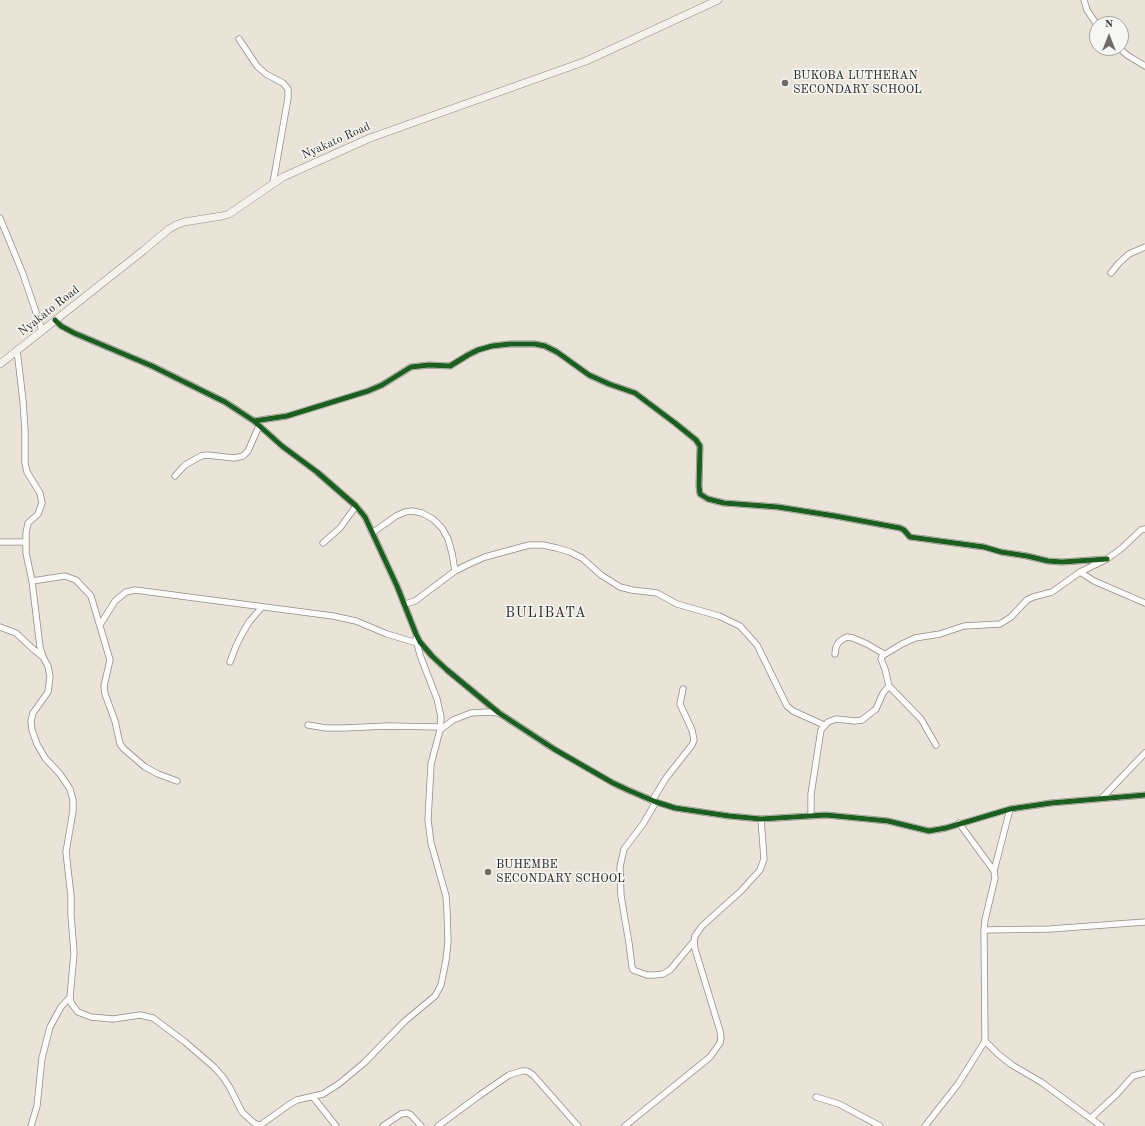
<!DOCTYPE html>
<html>
<head>
<meta charset="utf-8">
<style>
  body { margin:0 }
  #map { position:relative; width:1145px; height:1126px; overflow:hidden; background:#eae3d7; font-family:"Old Standard TT",serif }
  canvas { display:block }
  .north { position:absolute; left:1089px; top:16px; width:40px; height:40px; box-sizing:border-box; background:#f6f6f2; border:1px solid #a5a5a2; border-radius:50%; rotate:0deg; font-size:11px; font-weight:700; line-height:16px; text-align:center; color:#2b2b2b }
  .north::after { content:''; display:block; margin:auto; width:14px; height:18px; background:#6e6b67; clip-path:polygon(50% 0,100% 100%,50% 72%,0 100%) }
</style>
</head>
<body>
<div id="map">
<canvas width="1145" height="1126"></canvas>
<div class="north">N</div>
</div>
<script>
const c = document.querySelector('canvas').getContext('2d');
c.lineJoin = 'round';
const poly = rows => new Path2D(rows.map(r => 'M' + r).join(''));
function stroke(path, color, width, dash) { c.strokeStyle = color; c.lineWidth = width; c.lineCap = dash ? 'butt' : 'round'; c.setLineDash(dash || []); c.stroke(path); }
function label(font, color, halo, rows, align = 'center') {
  c.font = font + ' "Old Standard TT",serif'; c.lineWidth = 3; c.setLineDash([]); c.textBaseline = 'middle'; c.strokeStyle = halo; c.fillStyle = color; for (const [text, x, y, turn = 0] of rows) {
    c.save(); c.translate(x, y); c.rotate((+turn || 0) * Math.PI / 180); c.textAlign = isNaN(turn) ? turn : align; if (halo) c.strokeText(text, 0, 0); c.fillText(text, 0, 0); c.restore();
  }
}
const street = poly([
  [1084,0,1087,10,1097,25],
  [239,39,257,66,266,74,283,83,288,89,288,98,273,183],
  [1119,48,1127,55,1145,66],
  [0,218,23,274,42,330],
  [1111,273,1119,263,1129,254,1145,247],
  [55,320,61,326,74,333,152,366,225,402,254,421,282,446,317,472,356,506,365,517,397,586,416,634,420,642,432,656,447,670,499,713,554,749,613,783,628,790,656,802,675,808,729,816,761,819,826,815,888,821,929,831,946,828,1010,809,1051,803,1145,795],
  [17,350,23,401,25,431,25,463,27,472,40,493,42,503,38,514,28,523,26,533,26,553,32,581,40,647,43,657,48,666,50,677,48,692,33,713,31,721,32,730,37,744,45,758,60,774,70,789,73,800,73,811,66,852,71,896,71,915,74,953,70,997,71,1003,78,1012,91,1017,113,1019,140,1015,153,1018,185,1042,214,1067,222,1076,229,1086,242,1112,254,1123,260,1125],
  [254,421,287,416,368,391,382,385,411,367,429,365,450,366,468,355,478,350,492,346,510,344,535,344,545,346,557,352,589,375,609,384,635,393,675,423,696,440,700,446,699,486,700,494,708,499,724,503,778,507,835,516,900,528,904,530,910,537,984,547,1001,552,1027,556,1048,561,1062,562,1107,559],
  [175,476,185,465,201,456,207,455,234,458,243,456,248,451,259,426],
  [372,533,396,516,405,512,412,511,422,513,433,519,442,528,448,539,452,553,455,571],
  [0,542,25,542],
  [323,543,340,528,356,506],
  [1080,572,1094,581,1145,603],
  [32,581,65,576,76,580,91,596,110,660,104,686,105,694,115,721,120,744,124,749,145,767,158,774,177,781],
  [405,604,415,601,455,571,469,564,485,557,529,545,543,545,557,548,570,552,582,558,601,575,620,587,632,590,657,593,677,604,719,616,740,626,757,645,787,706,793,711,824,725],
  [100,625,115,601,126,592,135,590,333,616,356,621,387,634,417,643],
  [0,627,16,633,33,649,43,657],
  [835,654,836,647,839,642,843,639,847,637,853,638,867,644,884,654],
  [230,662,236,646,242,634,249,622,262,607],
  [308,725,326,728,344,728,388,726,440,727],
  [440,730,453,720,471,713,488,712,498,713],
  [936,745,921,719,889,686,885,669,881,659,882,656,902,644,915,638,940,634,964,626,1000,624,1011,617,1027,600,1033,597,1052,592,1080,572,1107,559,1122,548,1141,530,1145,529],
  [1102,798,1145,753],
  [652,801,666,778,692,745,694,740,692,730,680,704,683,689],
  [656,802,643,824,624,849,620,867,621,896,629,943,632,967,633,970,647,975,655,975,663,974,670,970,694,941],
  [811,816,811,794,821,730,828,722,836,719,855,721,862,720,867,716,876,709,883,693,889,686],
  [994,871,1010,809],
  [984,930,1050,929,1145,922],
  [985,1041,998,1054,1012,1065,1041,1082,1101,1126],
  [313,1097,336,1126],
  [816,1097,839,1104,880,1126],
  [1091,1118,1117,1094,1133,1076,1145,1073],
  [31,1126,37,1106,42,1058,50,1027,61,1007,70,997],
  [259,1126,290,1104,297,1100,323,1094,340,1083,364,1063,405,1021,435,996,441,985,446,960,448,942,447,911,446,896,431,843,428,820,431,764,440,730,441,717,437,699,420,655,416,639],
  [383,1126,401,1114,407,1113,411,1115,421,1126],
  [438,1126,480,1095,509,1075,522,1071,527,1071,533,1075,578,1126],
  [625,1126,710,1057,720,1043,721,1038,720,1031,695,949,694,941,695,936,702,926,741,891,760,870,764,859,761,819],
  [925,1126,958,1084,985,1041,984,930,985,920,995,878,994,871,959,823]
]);
const secondary = poly([
  [0,364,144,250,169,229,176,225,184,222,222,216,229,214,283,177,370,138,586,61,718,0]
]);
stroke(street, '#908d87', 7);
stroke(secondary, '#908d87', 8);
stroke(street, '#fcfbf9', 5.5);
stroke(secondary, '#f5f1eb', 7);
stroke(poly([
  [55,320,61,326,74,333,152,366,225,402,254,421,282,446,317,472,356,506,365,517,397,586,416,634,420,642,432,656,447,670,499,713,554,749,613,783,628,790,656,802,675,808,729,816,761,819,826,815,888,821,929,831,946,828,1010,809,1051,803,1145,795],
  [254,421,287,416,368,391,382,385,411,367,429,365,450,366,468,355,478,350,492,346,510,344,535,344,545,346,557,352,589,375,609,384,635,393,675,423,696,440,700,446,699,486,700,494,708,499,724,503,778,507,835,516,900,528,904,530,910,537,984,547,1001,552,1027,556,1048,561,1062,562,1107,559]
]), '#1b5e20', 5);
for (const [x, y, r, color] of [
  [785,83,4,"#6e6b67"],
  [488,872,4,"#6e6b67"]
]) { const dot = new Path2D(); dot.arc(x, y, r, 0, 2 * Math.PI); c.fillStyle = color; c.fill(dot); stroke(dot, '#f6f6f2', 1.5); }
label('12px', '#2b2b2b', '#f6f6f2', [
  ["BUKOBA LUTHERAN",793,76],
  ["SECONDARY SCHOOL",793,90],
  ["BUHEMBE",496,865],
  ["SECONDARY SCHOOL",496,879]
], 'left');
label('12px', '#2b2b2b', '#f6f6f2', [
  ["Nyakato Road",336,141,-24],
  ["Nyakato Road",49,311,-38]
]);
c.letterSpacing = '1px';
label('14px', '#2b2b2b', '#f6f6f2', [
  ["BULIBATA",546,613]
]);
c.letterSpacing = '0px';
</script>
</body>
</html>
